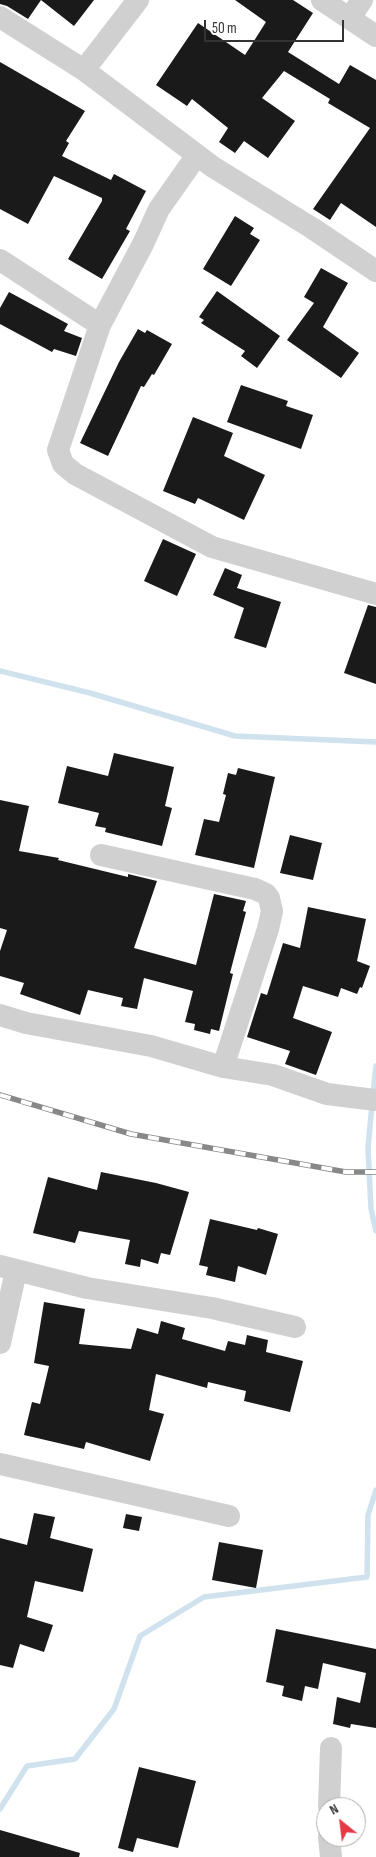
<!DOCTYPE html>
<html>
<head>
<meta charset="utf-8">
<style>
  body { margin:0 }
  #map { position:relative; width:376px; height:1857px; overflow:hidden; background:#fff; font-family:"Sofia Sans Condensed",sans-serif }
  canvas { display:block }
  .north { position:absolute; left:316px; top:1797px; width:50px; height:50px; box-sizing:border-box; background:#fff; border:1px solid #adadad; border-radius:50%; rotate:331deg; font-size:14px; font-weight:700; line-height:20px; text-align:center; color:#333 }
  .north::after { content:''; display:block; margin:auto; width:18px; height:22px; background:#e63946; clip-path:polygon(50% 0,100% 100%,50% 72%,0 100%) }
  .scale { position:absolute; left:204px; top:20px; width:140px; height:22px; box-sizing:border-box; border:2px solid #333; border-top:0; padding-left:6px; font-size:15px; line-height:18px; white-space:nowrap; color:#333; -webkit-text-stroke:4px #fff; paint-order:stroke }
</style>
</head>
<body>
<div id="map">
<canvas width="376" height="1857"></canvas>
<div class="north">N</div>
<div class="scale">50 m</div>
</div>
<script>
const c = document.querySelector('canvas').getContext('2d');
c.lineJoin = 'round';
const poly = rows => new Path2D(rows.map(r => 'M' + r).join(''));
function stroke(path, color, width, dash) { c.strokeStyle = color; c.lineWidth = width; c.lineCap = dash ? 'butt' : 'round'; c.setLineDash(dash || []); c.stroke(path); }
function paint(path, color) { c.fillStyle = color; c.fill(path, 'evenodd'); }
stroke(poly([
  [0,671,90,693,235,736,376,742],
  [373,1094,376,1066],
  [372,1104,368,1148,371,1209,376,1231],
  [0,1809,27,1766,75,1759,114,1709,140,1636,204,1597,367,1577,368,1515,376,1490]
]), '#cfe2ee', 5.5);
paint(poly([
  [0,0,41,0,28,19,7,6,0,4],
  [41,0,94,0,74,26],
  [235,0,293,0,313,13,288,52,339,84,350,65,376,80,376,227,341,203,330,220,313,209,370,128,328,103,330,99,284,71,262,98,295,121,268,158,244,141,235,153,219,142,228,128,192,99,187,106,156,85,198,23,245,55,266,22],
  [0,62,85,111,66,141,69,143,62,156,111,180,114,174,146,191,126,229,130,231,102,279,68,259,102,201,102,198,54,176,28,224,0,209],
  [235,216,254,228,250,234,260,240,231,286,203,269],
  [321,268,348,283,323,327,359,353,341,378,287,340,314,303,304,297],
  [217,291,280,336,257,368,241,356,245,351,201,323,204,320,199,317],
  [9,292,68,324,64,331,82,338,76,356,54,349,52,352,0,324,0,308],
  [138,329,145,333,147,330,172,344,154,375,152,374,144,387,141,386,108,456,80,443,119,362],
  [241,385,288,401,286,406,313,415,301,449,227,422],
  [193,417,233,433,224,456,265,475,244,520,198,498,195,504,163,491],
  [163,539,196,554,177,596,144,581],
  [225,568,242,575,237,588,281,602,266,648,234,638,244,608,213,595],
  [368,605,376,607,376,684,344,673],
  [114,753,174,767,165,806,172,808,162,846,105,832,106,828,95,826,99,813,58,803,67,766,108,776],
  [238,768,275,777,254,868,195,855,204,819,219,822,226,795,223,794,228,773,236,775],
  [0,800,29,806,19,851,59,858,58,860,128,877,128,874,157,881,134,948,196,965,214,894,246,901,243,911,246,912,230,973,233,974,219,1031,211,1029,210,1034,194,1030,195,1024,185,1022,193,991,144,978,137,1009,121,1006,123,998,88,990,80,1015,20,994,24,983,0,976,0,951,7,930,0,928],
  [290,835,322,843,313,880,280,873],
  [308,907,366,919,357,961,370,966,362,988,360,987,357,994,341,988,338,997,303,986,293,1018,332,1032,316,1075,285,1064,290,1051,247,1037,261,993,267,995,283,943,300,948],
  [101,1172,156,1183,189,1192,170,1255,161,1253,158,1264,141,1259,140,1267,125,1264,130,1240,79,1231,75,1243,33,1233,48,1177,97,1190],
  [210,1219,257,1230,258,1228,278,1234,266,1275,238,1266,235,1282,206,1275,208,1267,199,1265],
  [44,1302,85,1309,79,1344,131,1349,137,1328,158,1334,161,1321,185,1328,182,1339,225,1351,228,1341,245,1345,247,1335,268,1340,266,1352,303,1361,290,1412,244,1401,246,1391,208,1382,207,1388,156,1374,149,1410,164,1414,150,1461,86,1442,84,1449,24,1435,32,1402,40,1404,49,1366,34,1363],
  [34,1513,55,1517,50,1538,93,1549,83,1592,35,1581,27,1617,53,1625,44,1652,20,1644,13,1668,0,1665,0,1538,27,1545],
  [126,1514,142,1517,139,1531,123,1528],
  [219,1542,263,1550,256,1588,212,1580],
  [276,1629,376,1649,376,1728,351,1724,350,1728,333,1724,337,1697,360,1703,366,1673,323,1663,318,1689,305,1686,302,1701,282,1696,284,1686,266,1682],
  [139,1767,196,1781,178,1848,137,1838,133,1852,118,1848],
  [0,1830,80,1853,79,1857,0,1857]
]), '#1a1a1a');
stroke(poly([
  [322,0,376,36],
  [0,17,84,70,213,167,312,228,376,271],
  [350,18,362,0],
  [84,70,138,0],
  [197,155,159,209,143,244,100,325,58,450,63,464,75,474,212,547,376,594],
  [0,260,100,325],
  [101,855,255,889,266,894,269,898,272,911,268,929,223,1067],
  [0,1015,26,1023,151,1046,223,1067,273,1075,327,1094,376,1100],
  [0,1266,87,1288,212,1308,295,1327],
  [0,1343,16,1271],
  [0,1464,229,1516],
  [329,1807,331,1748],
  [329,1837,331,1857]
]), '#d0d0d0', 22);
const rail = poly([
  [0,1095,131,1134,346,1172,376,1172]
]);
stroke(rail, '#888', 5.5);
stroke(rail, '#fff', 4, [11]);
</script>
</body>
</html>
